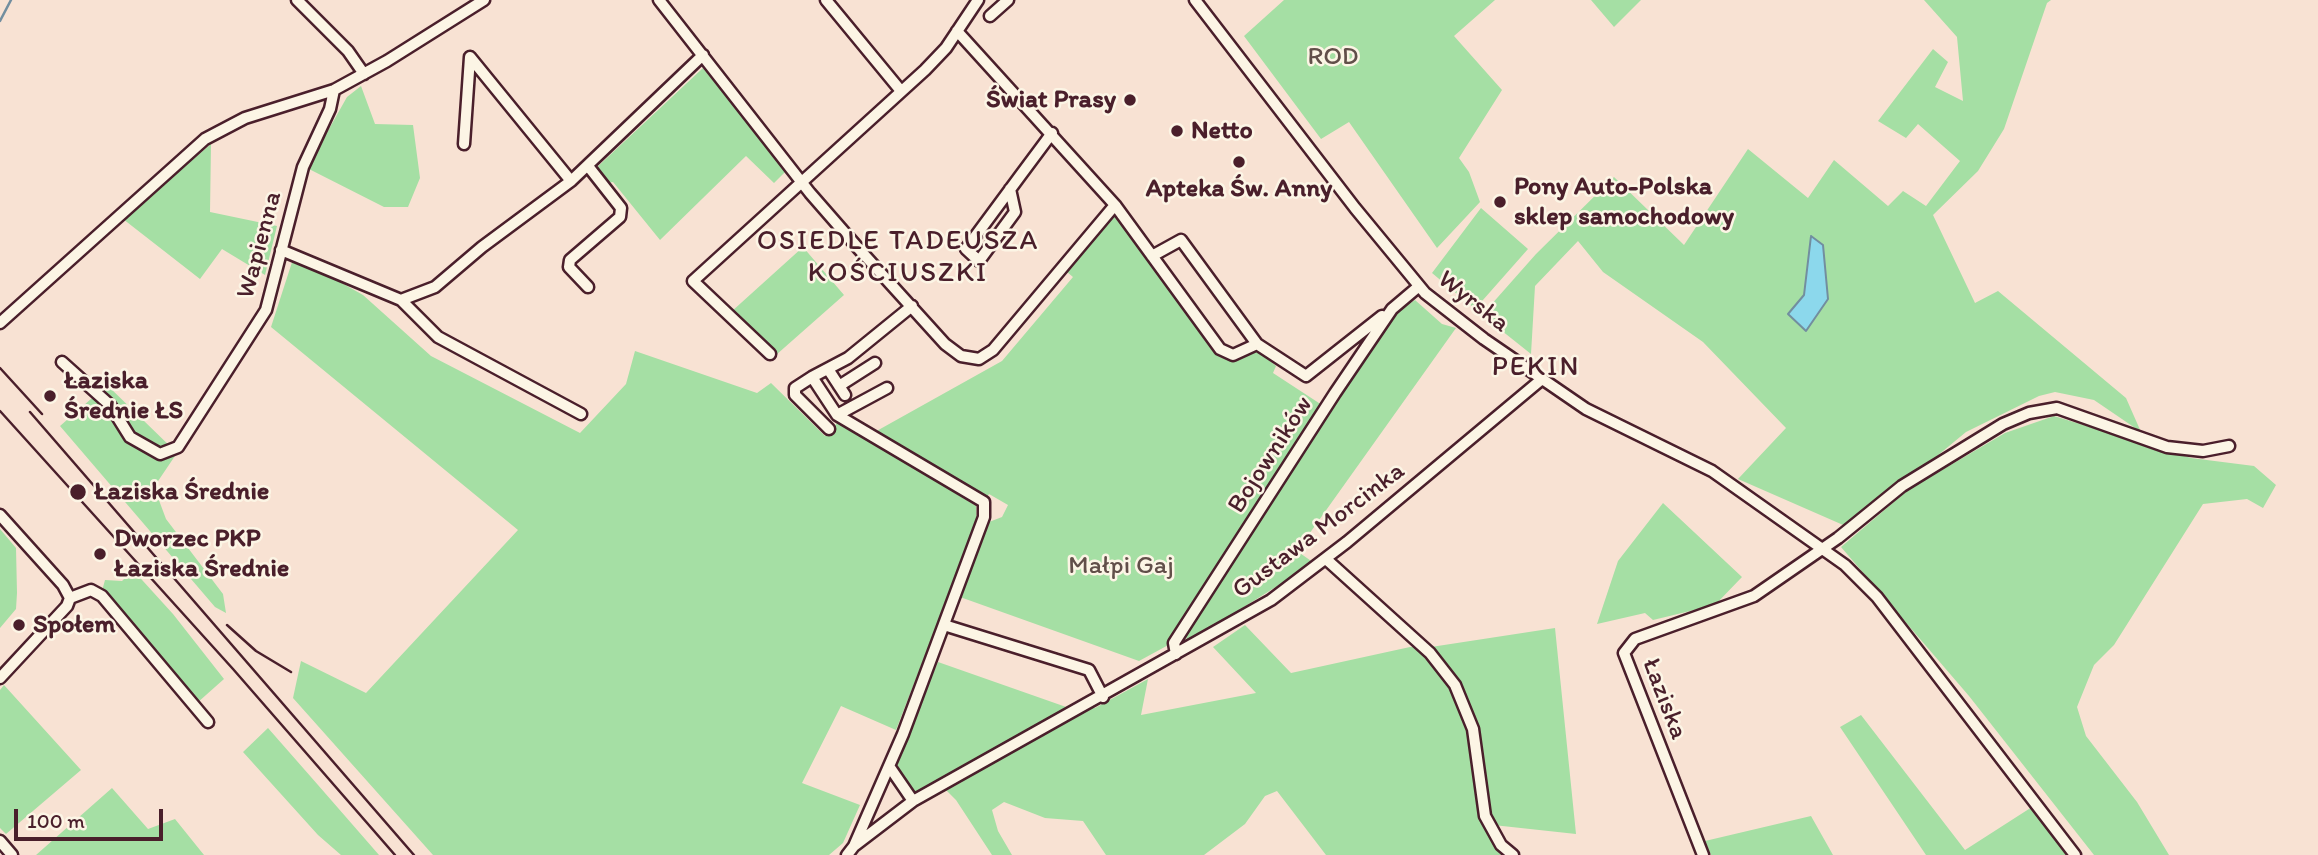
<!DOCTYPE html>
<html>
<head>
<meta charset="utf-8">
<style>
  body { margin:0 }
  #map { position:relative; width:2318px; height:855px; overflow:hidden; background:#f8e2d3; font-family:Itim,sans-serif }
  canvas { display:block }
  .scale { position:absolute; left:14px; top:809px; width:149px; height:32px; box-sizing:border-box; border:4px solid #4a1f2b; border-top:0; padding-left:9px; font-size:21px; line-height:24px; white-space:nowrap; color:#4a1f2b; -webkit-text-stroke:5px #fcf5e5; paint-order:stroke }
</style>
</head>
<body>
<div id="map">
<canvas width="2318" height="855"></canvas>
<div class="scale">100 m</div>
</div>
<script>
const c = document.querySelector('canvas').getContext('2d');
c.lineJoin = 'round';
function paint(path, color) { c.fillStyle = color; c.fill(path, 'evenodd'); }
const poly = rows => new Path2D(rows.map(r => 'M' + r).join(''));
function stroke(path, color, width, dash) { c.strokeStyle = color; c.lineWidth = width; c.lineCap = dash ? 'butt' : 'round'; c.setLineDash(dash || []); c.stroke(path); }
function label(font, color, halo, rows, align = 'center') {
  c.font = font + ' Itim,sans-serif'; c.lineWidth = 5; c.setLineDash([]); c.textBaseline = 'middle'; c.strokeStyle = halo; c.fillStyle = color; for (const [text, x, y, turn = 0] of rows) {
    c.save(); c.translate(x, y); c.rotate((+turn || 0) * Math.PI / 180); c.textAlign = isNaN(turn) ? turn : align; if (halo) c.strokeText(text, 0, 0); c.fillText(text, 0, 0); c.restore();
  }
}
paint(poly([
  [1284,0,1495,0,1454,36,1502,90,1459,158,1469,172,1480,202,1437,248,1349,122,1321,139,1244,36],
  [1591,0,1641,0,1614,27],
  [1924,0,2051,0,2047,3,2004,129,1978,171,1933,215,1975,303,1998,291,2126,398,2141,432,2094,400,2055,392,2039,396,1966,432,1850,528,1738,479,1786,428,1703,342,1603,272,1578,241,1535,286,1531,354,1482,315,1536,254,1614,177,1684,245,1748,149,1808,198,1834,160,1888,206,1903,191,1926,206,1960,161,1918,124,1906,138,1878,121,1933,49,1948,62,1935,87,1963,101,1957,37],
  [703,68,787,170,774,183,746,156,660,240,613,182,605,183,595,169],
  [361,86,375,124,413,125,420,178,408,207,384,207,307,168,347,97],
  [211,144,210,212,277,226,265,275,222,249,200,279,123,219],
  [1481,208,1528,249,1475,309,1432,273],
  [1113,214,1220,357,1234,361,1257,350,1276,366,1273,373,1322,405,1172,643,1139,661,960,597,989,522,1002,517,1008,505,989,494,985,501,873,433,1002,361,1073,277,1067,272],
  [803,247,844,295,776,355,731,312],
  [294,256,363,295,431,356,580,433,626,384,635,351,757,393,771,383,825,436,840,420,976,506,977,521,896,730,841,706,802,783,860,805,843,843,829,855,433,855,293,698,301,661,366,693,518,530,271,327],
  [1415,300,1442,324,1456,328,1297,551,1314,563,1188,642,1185,635,1392,316],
  [107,385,177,453,154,487,166,519,223,594,226,613,215,607,60,426],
  [2054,416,2191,458,2254,466,2276,485,2263,508,2247,499,2203,504,2114,645,2094,665,2077,707,2086,736,2137,802,2169,855,2094,855,1969,696,1841,547,1908,490,2005,433],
  [1663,503,1742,577,1715,605,1653,620,1645,613,1597,624,1618,561],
  [0,529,16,548,17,593,16,609,0,628],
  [133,570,173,614,224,679,197,703,102,591,105,580,122,581],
  [1245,625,1291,673,1410,647,1431,647,1555,628,1576,834,1484,824,1504,855,1326,855,1277,791,1265,796,1245,824,1204,855,1106,855,1083,821,1045,818,1004,802,992,810,998,831,1012,855,992,855,956,800,946,790,962,782,950,775,914,797,893,767,938,662,1069,708,1095,708,1148,679,1141,715,1256,693,1213,647],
  [4,685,81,770,6,834,0,828,0,690],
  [1861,715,1965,850,2032,807,2069,855,1926,855,1840,727],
  [268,728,318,785,379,855,341,855,318,835,243,752],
  [112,788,148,829,175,819,204,855,36,855],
  [1811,816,1833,855,1711,855,1705,841]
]), '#a5dfa4');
const water = poly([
  [1811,236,1823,245,1828,299,1806,331,1788,314,1804,295,1811,236]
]);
paint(water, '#8cd8ec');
stroke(water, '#728e9f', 2);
stroke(poly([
  [0,21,11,0]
]), '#728e9f', 2.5);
const minor = poly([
  [297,0,348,51,364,74],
  [659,0,810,193,858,248,945,344,961,356,979,359,993,350,1115,205,957,31],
  [826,0,901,91],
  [1195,0,1355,208,1425,293,1484,339,1586,409,1712,471,1845,565,1877,597,2075,855],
  [990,16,1008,0],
  [464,144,470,57,571,181],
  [1010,189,1015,212,979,261,966,249,1020,176,1052,133],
  [1115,205,1220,349,1233,355,1257,344,1306,376,1382,316],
  [281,250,401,300,435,287,482,247,571,181,703,55],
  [1152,256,1181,240,1257,344],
  [588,287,569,267,570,260,620,217,621,208,588,166],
  [401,300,438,337,581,414],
  [0,323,205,139,245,118,334,90,387,61,484,0],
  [770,354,693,281,925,70,946,48,978,0],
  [62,362,110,405,130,437,160,454,178,447,266,310,303,167,330,109,334,90],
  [828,369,845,395],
  [812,377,795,388,795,395,829,429],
  [839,386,875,363],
  [837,415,887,388],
  [0,515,63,585,70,598],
  [1326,559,1430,653,1455,685,1473,729,1485,816,1501,845,1513,855],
  [70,598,91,590,102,596,208,722],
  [944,625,1089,670,1103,697],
  [1176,654,1174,643,1335,393,1392,309,1418,287],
  [0,678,67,606,70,598],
  [889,766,913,801],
  [0,841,12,855],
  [854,846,913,801,1271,600,1347,542,1542,379],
  [847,855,854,846,903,734,984,517,984,502,837,415,812,377,848,358,912,306],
  [1703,855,1624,653,1635,639,1754,596,1838,538,1902,486,2003,424,2029,413,2057,408,2167,447,2203,451,2229,446]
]);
stroke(minor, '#4a1f2b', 15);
stroke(minor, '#fcf5e5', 10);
stroke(poly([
  [0,368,42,414],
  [0,411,233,669,395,855],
  [30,412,414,855],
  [227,625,256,651,291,672]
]), '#4a1f2b', 2.5);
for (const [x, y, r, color] of [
  [1130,100,7,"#4a1f2b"],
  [1177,131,7,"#4a1f2b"],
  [1239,162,7,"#4a1f2b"],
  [1500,202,7,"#4a1f2b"],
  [50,396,7,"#4a1f2b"],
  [78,492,9,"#4a1f2b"],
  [100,554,7,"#4a1f2b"],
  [19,625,7,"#4a1f2b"]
]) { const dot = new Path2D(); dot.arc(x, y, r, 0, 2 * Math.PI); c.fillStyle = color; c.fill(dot); stroke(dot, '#fcf5e5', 2.5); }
label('26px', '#614f49', '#fcf5e5', [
  ["ROD",1333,57],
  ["Małpi Gaj",1121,566]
]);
label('bold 26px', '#4a1f2b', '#fcf5e5', [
  ["Świat Prasy",1116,100,"right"],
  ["Netto",1191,131],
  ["Pony Auto-Polska",1514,187],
  ["sklep samochodowy",1514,217],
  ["Apteka Św. Anny",1239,189,"center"],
  ["Łaziska",64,381],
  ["Średnie ŁS",64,411],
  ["Łaziska Średnie",94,492],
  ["Dworzec PKP",114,539],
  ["Łaziska Średnie",114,569],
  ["Społem",33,625]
], 'left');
label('26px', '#4a1f2b', '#fcf5e5', [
  ["Wapienna",260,245,-75],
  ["Wyrska",1473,302,38],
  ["Bojowników",1271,455,-57],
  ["Gustawa Morcinka",1319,531,-37],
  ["Łaziska",1664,699,69]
]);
c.letterSpacing = '2px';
label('28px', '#4a1f2b', '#fcf5e5', [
  ["OSIEDLE TADEUSZA",898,242],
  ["KOŚCIUSZKI",898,274],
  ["PEKIN",1536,368]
]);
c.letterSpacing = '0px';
</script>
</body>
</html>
